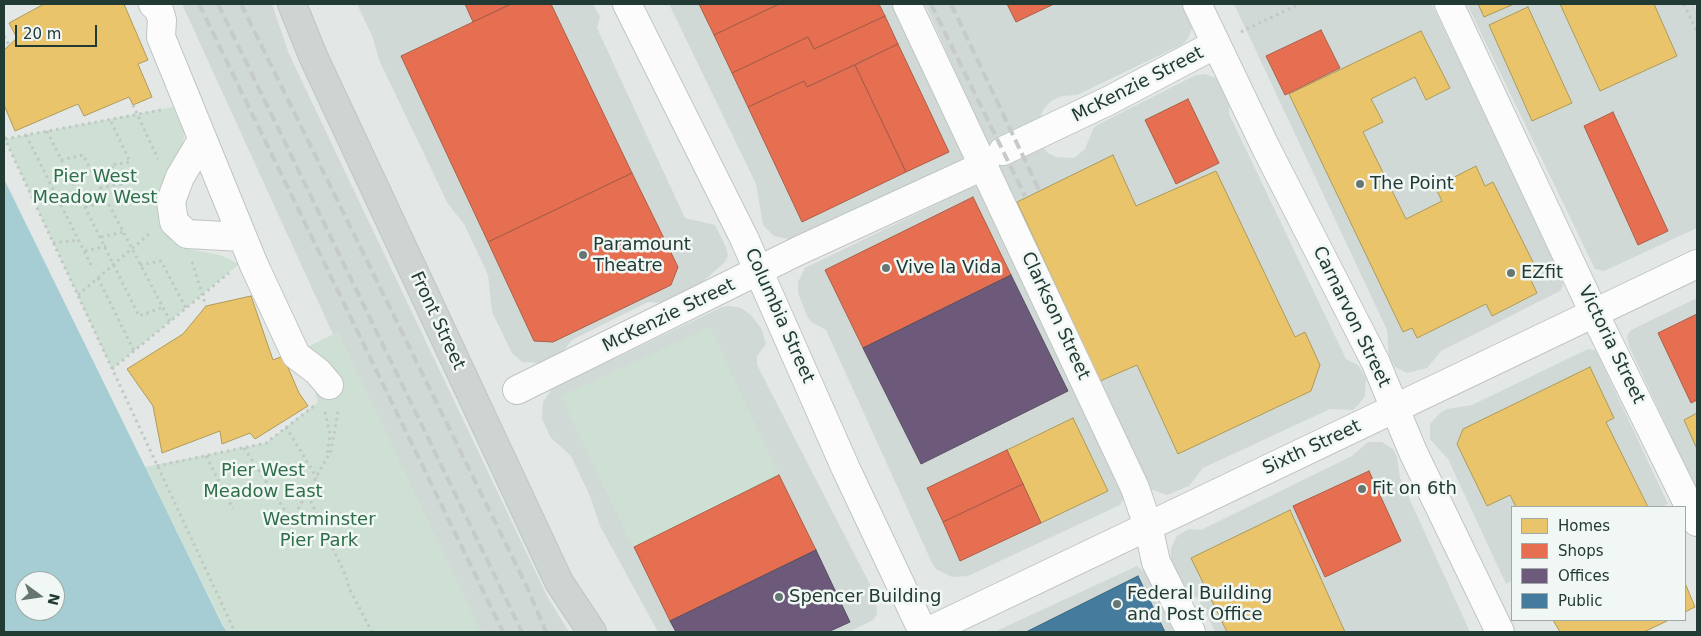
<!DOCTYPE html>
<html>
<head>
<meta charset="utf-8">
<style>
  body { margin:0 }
  #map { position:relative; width:1701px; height:636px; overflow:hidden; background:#e3e8e6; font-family:"DejaVu Sans",sans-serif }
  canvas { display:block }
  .frame { position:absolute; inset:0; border:5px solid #223a34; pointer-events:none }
  .legend { position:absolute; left:1511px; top:506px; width:175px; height:115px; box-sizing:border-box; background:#f1f7f4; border:1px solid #9eaba7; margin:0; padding:6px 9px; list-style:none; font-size:15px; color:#223a34 }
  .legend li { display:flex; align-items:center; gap:10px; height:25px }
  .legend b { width:25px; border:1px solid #9eaba7 }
  .north { position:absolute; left:15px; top:571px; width:50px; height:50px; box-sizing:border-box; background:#f1f7f4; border:1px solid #9eaba7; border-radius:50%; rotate:104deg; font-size:14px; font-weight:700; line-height:20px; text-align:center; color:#223a34 }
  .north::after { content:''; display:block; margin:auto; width:18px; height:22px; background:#667772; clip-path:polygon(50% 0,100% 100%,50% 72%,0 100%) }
  .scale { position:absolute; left:15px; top:25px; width:82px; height:22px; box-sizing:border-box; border:2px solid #223a34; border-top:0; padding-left:6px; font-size:15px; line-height:18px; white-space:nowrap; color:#223a34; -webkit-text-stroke:4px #f1f7f4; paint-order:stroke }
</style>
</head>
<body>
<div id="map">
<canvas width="1701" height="636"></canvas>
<div class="frame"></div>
<ul class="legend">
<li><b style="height:14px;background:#e9c46a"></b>Homes</li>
<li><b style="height:14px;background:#e76f51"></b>Shops</li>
<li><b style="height:14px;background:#6d597a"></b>Offices</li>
<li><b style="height:14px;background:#457b9d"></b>Public</li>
</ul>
<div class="north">N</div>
<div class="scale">20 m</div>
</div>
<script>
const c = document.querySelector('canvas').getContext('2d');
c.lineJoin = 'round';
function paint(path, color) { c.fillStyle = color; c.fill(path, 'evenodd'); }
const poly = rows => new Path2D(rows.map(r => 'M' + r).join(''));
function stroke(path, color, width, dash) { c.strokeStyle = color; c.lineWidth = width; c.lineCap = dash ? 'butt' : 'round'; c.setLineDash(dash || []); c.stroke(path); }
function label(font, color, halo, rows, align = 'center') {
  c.font = font + ' "DejaVu Sans",sans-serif'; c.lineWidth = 5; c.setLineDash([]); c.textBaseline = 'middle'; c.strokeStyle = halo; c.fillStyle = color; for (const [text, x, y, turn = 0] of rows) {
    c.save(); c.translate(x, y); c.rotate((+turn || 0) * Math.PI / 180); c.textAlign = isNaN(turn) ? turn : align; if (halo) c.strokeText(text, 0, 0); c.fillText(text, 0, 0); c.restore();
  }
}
paint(poly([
  [182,4,272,4,289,54,548,598,569,632,469,632],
  [357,4,593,4,600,17,597,28,685,218,715,225,726,247,728,256,725,262,690,293,668,303,648,302,572,340,561,354,540,363,522,362,512,353,492,312,488,275,464,224,448,204,379,60,373,38],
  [669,4,896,4,966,149,963,158,955,164,792,240,774,236,763,225,756,184],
  [925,4,1183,4,1186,7,1193,26,1188,38,1183,44,1077,95,1062,96,1051,101,1043,110,1037,127,1041,145,1048,153,1056,157,1074,158,1085,149,1093,129,1097,125,1196,75,1205,74,1222,80,1230,93,1229,114,1346,359,1358,365,1366,378,1365,396,1359,404,1353,410,1330,409,1203,468,1189,486,1167,495,1150,489,1000,171],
  [1234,4,1432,4,1562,275,1563,286,1560,291,1441,351,1427,368,1407,373,1395,367,1389,356,1387,330],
  [1467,4,1694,4,1697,12,1697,228,1604,271,1595,269],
  [972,187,979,187,1125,496,1120,505,968,576,952,577,936,569,932,563,826,330,811,322,807,316,798,293,798,282,805,268],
  [1697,298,1697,489,1696,489,1629,346,1627,336,1631,330],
  [730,306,741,308,751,315,761,328,766,344,757,356,757,365,876,596,877,614,873,620,849,632,658,632,600,526,590,496,571,456,551,438,542,419,543,402,552,389,722,307],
  [1588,349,1595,350,1599,357,1668,504,1661,507,1512,507,1512,581,1506,584,1448,459,1430,439,1430,424,1440,413,1447,409,1472,405],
  [1368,442,1382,442,1393,449,1397,457,1400,478,1470,632,1215,632,1198,598,1185,592,1171,563,1171,548,1177,536,1189,529,1201,530,1352,456],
  [1137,566,1146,573,1174,632,994,632]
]), '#d1d9d6');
paint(poly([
  [173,107,184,133,183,147,157,195,159,225,174,243,188,249,220,255,239,264,112,369,5,139],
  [710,327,779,475,634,547,629,540,561,396],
  [338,332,481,632,227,632,145,467,266,443,318,402,315,392,340,380,334,368,312,354,307,347]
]), '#cde0d3');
paint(poly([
  [4,179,223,626,227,632,4,632],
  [25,581,55,581,55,611,25,611]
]), '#a6cdd4');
const homes = poly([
  [44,4,124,4,148,60,138,64,152,97,133,105,129,97,84,116,78,104,15,131,4,105,4,50,17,38,9,23,44,4],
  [1478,4,1514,4,1484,17,1478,4],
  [1560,4,1654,4,1677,56,1600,91,1560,4],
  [1528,7,1572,103,1532,121,1489,25,1528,7],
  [1421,31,1450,88,1426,100,1415,77,1371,99,1383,122,1363,132,1406,219,1442,201,1435,187,1476,166,1485,186,1493,182,1537,270,1528,274,1537,293,1492,316,1486,304,1417,338,1412,328,1403,332,1289,94,1421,31],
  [1113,155,1136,206,1216,171,1295,337,1305,332,1320,365,1311,391,1178,454,1137,365,1100,381,1017,202,1113,155],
  [251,296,273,360,283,356,299,393,308,406,255,439,250,433,222,444,220,431,162,453,153,406,127,369,183,334,206,306,251,296],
  [1590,367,1614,418,1606,422,1648,507,1516,507,1510,495,1487,506,1457,444,1463,429,1590,367],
  [1697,413,1697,449,1684,420,1697,413],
  [1073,418,1108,491,1041,523,1007,450,1073,418],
  [1290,510,1345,632,1227,632,1191,558,1290,510],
  [1685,583,1695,607,1685,612,1685,583],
  [1553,620,1669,620,1644,632,1560,632,1553,620]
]);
paint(homes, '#e9c46a');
stroke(homes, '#ad9b5a', 1);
const shops = poly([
  [465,4,511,4,473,22,465,4],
  [511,4,551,4,632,173,488,242,401,56,511,4],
  [699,4,779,4,714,35,699,4],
  [779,4,879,4,885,16,814,49,808,37,732,73,714,35,779,4],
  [1007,4,1054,4,1016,22,1007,4],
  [885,16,898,44,807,87,804,81,748,107,732,73,808,37,814,49,885,16],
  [1321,30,1340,68,1285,95,1266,56,1321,30],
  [898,44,949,152,906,172,855,65,898,44],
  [855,65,906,172,802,222,748,107,804,81,807,87,855,65],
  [1188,99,1219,163,1176,184,1145,120,1188,99],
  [1613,112,1668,231,1638,245,1584,126,1613,112],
  [632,173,678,267,671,285,553,342,534,341,488,242,632,173],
  [973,197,1011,275,863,348,825,270,973,197],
  [1697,314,1697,400,1691,403,1658,333,1697,314],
  [1007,450,1023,484,943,522,927,488,1007,450],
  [1369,471,1401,541,1325,577,1293,506,1369,471],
  [779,475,816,550,670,621,634,547,779,475],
  [1023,484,1041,523,960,561,943,522,1023,484]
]);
paint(shops, '#e76f51');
stroke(shops, '#ac5f48', 1);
const offices = poly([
  [1011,275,1068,391,921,464,863,348,1011,275],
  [816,550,850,622,828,632,676,632,670,621,816,550]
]);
paint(offices, '#6d597a');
stroke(offices, '#565065', 1);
const public = poly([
  [1138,576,1165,632,1026,632,1138,576]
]);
paint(public, '#457b9d');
stroke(public, '#3a687e', 1);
const minor = poly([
  [153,4,159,10,162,20,161,37,254,265,296,355,318,372,329,385],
  [627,4,744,238,846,469,923,632],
  [907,4,1135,488,1148,526,1156,562,1191,632],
  [1197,4,1266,148,1376,363,1413,452,1500,632],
  [1449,4,1594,313,1697,522],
  [202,140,180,177,171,201,174,222,187,234,242,237],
  [1003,151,1108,101,1216,44],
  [517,390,798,251,985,165],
  [927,632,1697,264]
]);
const major = poly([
  [292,4,313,56,559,582,592,632]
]);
stroke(minor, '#c0c5c3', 30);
stroke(major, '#bcc4c2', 30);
stroke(poly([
  [1684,4,1697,32],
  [1241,32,1299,4],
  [4,36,9,45],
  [133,105,158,159],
  [47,131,139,316,163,307],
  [26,135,91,265],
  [4,137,235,632],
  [5,139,161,110],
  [61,160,83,155,170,321],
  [100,188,121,184,111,165,130,162,110,119],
  [85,207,108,202],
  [101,237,123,232],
  [53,243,79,240],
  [85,251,106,246],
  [192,262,206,306],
  [140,265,161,261,186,308],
  [98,278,134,351],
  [78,295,149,234],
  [112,369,229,273],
  [325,412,330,434,327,457],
  [286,427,317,478],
  [244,448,292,521],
  [206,456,233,509],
  [157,466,266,443,314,406],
  [308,495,345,574,350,590,372,632],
  [286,539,294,516,331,451,338,411]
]), '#c0c8c5', 3, [2.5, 4]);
stroke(minor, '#fbfcfb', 28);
stroke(major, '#ced4d2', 28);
stroke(poly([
  [199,4,503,632],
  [218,4,522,632],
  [241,4,527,587,546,632],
  [931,4,1025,196],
  [951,4,1039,190]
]), '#c6cac9', 4, [10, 5]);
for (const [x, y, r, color] of [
  [1360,184,5,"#667772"],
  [583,255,5,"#667772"],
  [886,268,5,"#667772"],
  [1511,273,5,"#667772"],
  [1362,489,5,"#667772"],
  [779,597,5,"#667772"],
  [1117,604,5,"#667772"]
]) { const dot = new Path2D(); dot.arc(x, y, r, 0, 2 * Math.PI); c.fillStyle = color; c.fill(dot); stroke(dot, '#f1f7f4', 2); }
label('18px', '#223a34', '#f1f7f4', [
  ["McKenzie Street",1138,85,-27],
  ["McKenzie Street",669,316,-26],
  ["Columbia Street",779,316,66],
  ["Clarkson Street",1055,316,65],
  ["Carnarvon Street",1351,317,64],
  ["Front Street",437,321,65],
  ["Victoria Street",1611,345,64],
  ["Sixth Street",1312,448,-25]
]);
label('18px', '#2f6e48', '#f1f7f4', [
  ["Pier West",95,177],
  ["Meadow West",95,198],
  ["Pier West",263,471],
  ["Meadow East",263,492],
  ["Westminster",319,520],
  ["Pier Park",319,541]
]);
label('18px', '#223a34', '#f1f7f4', [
  ["The Point",1370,184],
  ["Paramount",593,245],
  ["Theatre",593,266],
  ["Vive la Vida",896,268],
  ["EZfit",1521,273],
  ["Fit on 6th",1372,489],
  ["Federal Building",1127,594],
  ["and Post Office",1127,615],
  ["Spencer Building",789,597]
], 'left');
</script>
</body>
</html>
